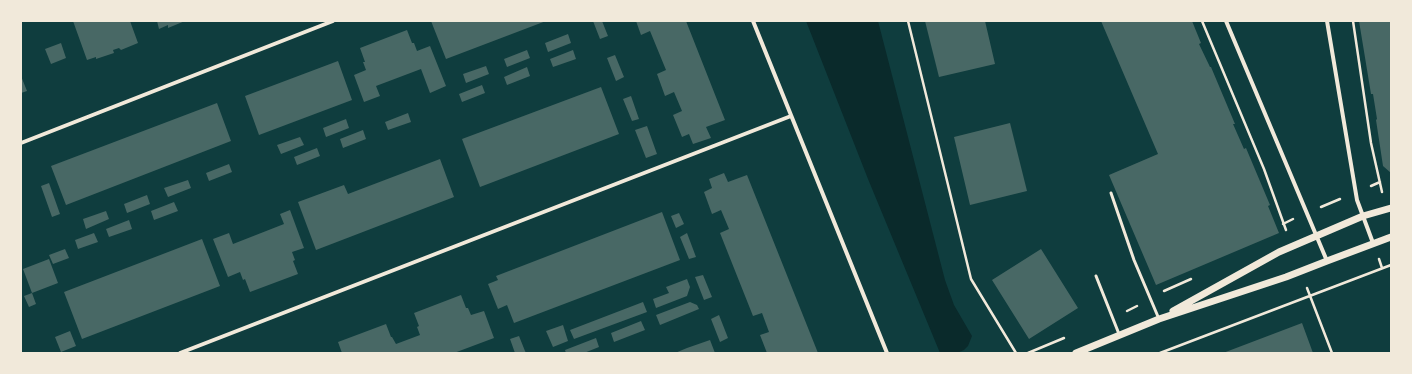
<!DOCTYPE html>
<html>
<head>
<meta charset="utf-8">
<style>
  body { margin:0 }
  #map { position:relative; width:1412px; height:374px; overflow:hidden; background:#0f3d3e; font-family:Raleway,sans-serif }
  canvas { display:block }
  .frame { position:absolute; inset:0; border:22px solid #f1e9da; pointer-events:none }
</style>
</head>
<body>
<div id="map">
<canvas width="1412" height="374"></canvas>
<div class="frame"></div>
</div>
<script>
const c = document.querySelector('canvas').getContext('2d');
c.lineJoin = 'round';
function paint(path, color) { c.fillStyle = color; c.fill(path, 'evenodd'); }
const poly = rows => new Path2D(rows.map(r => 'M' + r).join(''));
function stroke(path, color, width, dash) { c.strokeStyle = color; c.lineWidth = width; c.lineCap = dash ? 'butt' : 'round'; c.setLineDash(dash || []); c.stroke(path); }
paint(poly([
  [806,21,878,21,945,280,954,305,972,336,968,346,964,350,957,353,940,353,868,179]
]), '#0a2a2b');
paint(poly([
  [73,21,130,21,138,43,121,50,119,48,113,50,114,53,96,59,96,57,87,60],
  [157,21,185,21,168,28,168,25,159,29],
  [431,21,546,21,446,59],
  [593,21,602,21,608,36,600,39],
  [636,21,686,21,725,120,706,127,711,138,693,144,689,134,682,137,673,115,682,111,674,92,665,96,657,74,666,70,650,31,641,35],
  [925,21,985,21,995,64,939,77],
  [1101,21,1192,21,1201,43,1199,44,1210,67,1211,67,1235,124,1233,124,1244,149,1246,148,1270,205,1268,206,1279,233,1156,285,1109,175,1158,154],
  [1359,21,1391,21,1391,173,1383,166,1376,120,1377,119,1373,94,1371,94],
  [407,30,412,43,414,43,417,51,430,46,446,86,430,93,421,69,376,86,380,96,364,102,354,75,366,70,363,62,365,62,360,48],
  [568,34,571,43,548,52,545,43],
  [61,43,66,58,51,64,45,49],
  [527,50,530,58,507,67,504,59],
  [573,50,576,59,553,67,550,59],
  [615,55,624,77,616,81,607,58],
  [338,61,352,100,259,135,245,96],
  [486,66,489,74,466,83,463,74],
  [527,67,530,76,507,85,504,77],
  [21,76,27,91,21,93],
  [482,85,485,93,462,102,459,94],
  [601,87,619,134,480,187,462,139],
  [631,96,639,119,632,121,623,99],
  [217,103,231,141,66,205,51,166],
  [408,113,411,122,388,130,385,122],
  [346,119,349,128,326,137,323,128],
  [1010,123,1027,191,970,205,954,137],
  [647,126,657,154,646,158,635,130],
  [363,130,366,139,343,148,340,139],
  [300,137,304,145,281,154,277,145],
  [317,148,320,156,297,165,294,157],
  [440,159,454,197,316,250,298,202,344,185,348,194],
  [229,164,232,172,209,181,206,173],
  [724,173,728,182,747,175,818,353,767,353,760,335,769,332,762,313,753,316,720,233,729,229,721,210,712,214,704,192,712,188,709,179],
  [188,180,191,188,168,197,164,188],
  [49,183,60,214,52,217,41,186],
  [147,195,150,204,127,213,124,204],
  [174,202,178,211,154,220,151,211],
  [290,210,304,248,292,252,295,260,293,261,298,274,250,292,245,279,243,280,240,272,228,277,213,239,229,233,233,244,284,224,280,214],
  [106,211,109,219,86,229,83,219],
  [662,212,680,260,514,323,507,305,498,309,488,284,498,280,496,276],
  [679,213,684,224,676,228,671,216],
  [129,220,132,229,109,237,106,229],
  [94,233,98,242,78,249,75,240],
  [687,233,696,257,689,259,680,237],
  [202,239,220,286,82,339,64,292],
  [65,249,69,258,53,264,49,255],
  [1041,249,1078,308,1029,339,992,280],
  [49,259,58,283,32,293,23,269],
  [703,275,712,297,704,300,695,277],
  [687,279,690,287,687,296,656,308,653,299,669,293,666,287],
  [32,293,36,304,29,307,24,296],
  [461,295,466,308,468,308,471,315,484,311,494,338,454,353,342,353,338,342,386,324,391,337,392,337,396,344,420,335,417,327,419,326,414,313],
  [643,302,647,312,574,339,570,330],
  [690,302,697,305,699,309,660,325,656,315],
  [719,315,728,338,720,342,711,319],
  [641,321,645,330,614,342,611,333],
  [1302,323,1313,353,1223,353],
  [563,325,568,341,553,347,546,331],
  [70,331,76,346,61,352,55,337],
  [519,336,525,351,526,353,515,353,510,339],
  [596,338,599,347,584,353,566,353,565,350],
  [710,340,715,353,675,353,687,348]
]), '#486865');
stroke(poly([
  [908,21,971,279,1016,353],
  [1202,21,1264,169,1286,230],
  [1353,21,1371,143,1382,192],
  [1371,186,1380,182],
  [1321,207,1340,199],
  [1283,224,1293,219],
  [1379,259,1382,268],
  [1307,288,1332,353],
  [1164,291,1191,279],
  [1127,311,1137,306],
  [1028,353,1064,338],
  [1160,353,1391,265]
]), '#f1e9da', 2.5);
stroke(poly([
  [1111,193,1134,260,1159,319],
  [1096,276,1119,334]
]), '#f1e9da', 3);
stroke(poly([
  [753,21,887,353],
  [1226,21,1327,261],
  [1327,21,1357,200,1373,243],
  [21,143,333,21],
  [180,353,791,116]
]), '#f1e9da', 4);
stroke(poly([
  [1173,311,1279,252,1363,216,1391,208],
  [1076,353,1159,319,1286,277,1327,261,1391,237]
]), '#f1e9da', 7);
</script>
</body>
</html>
